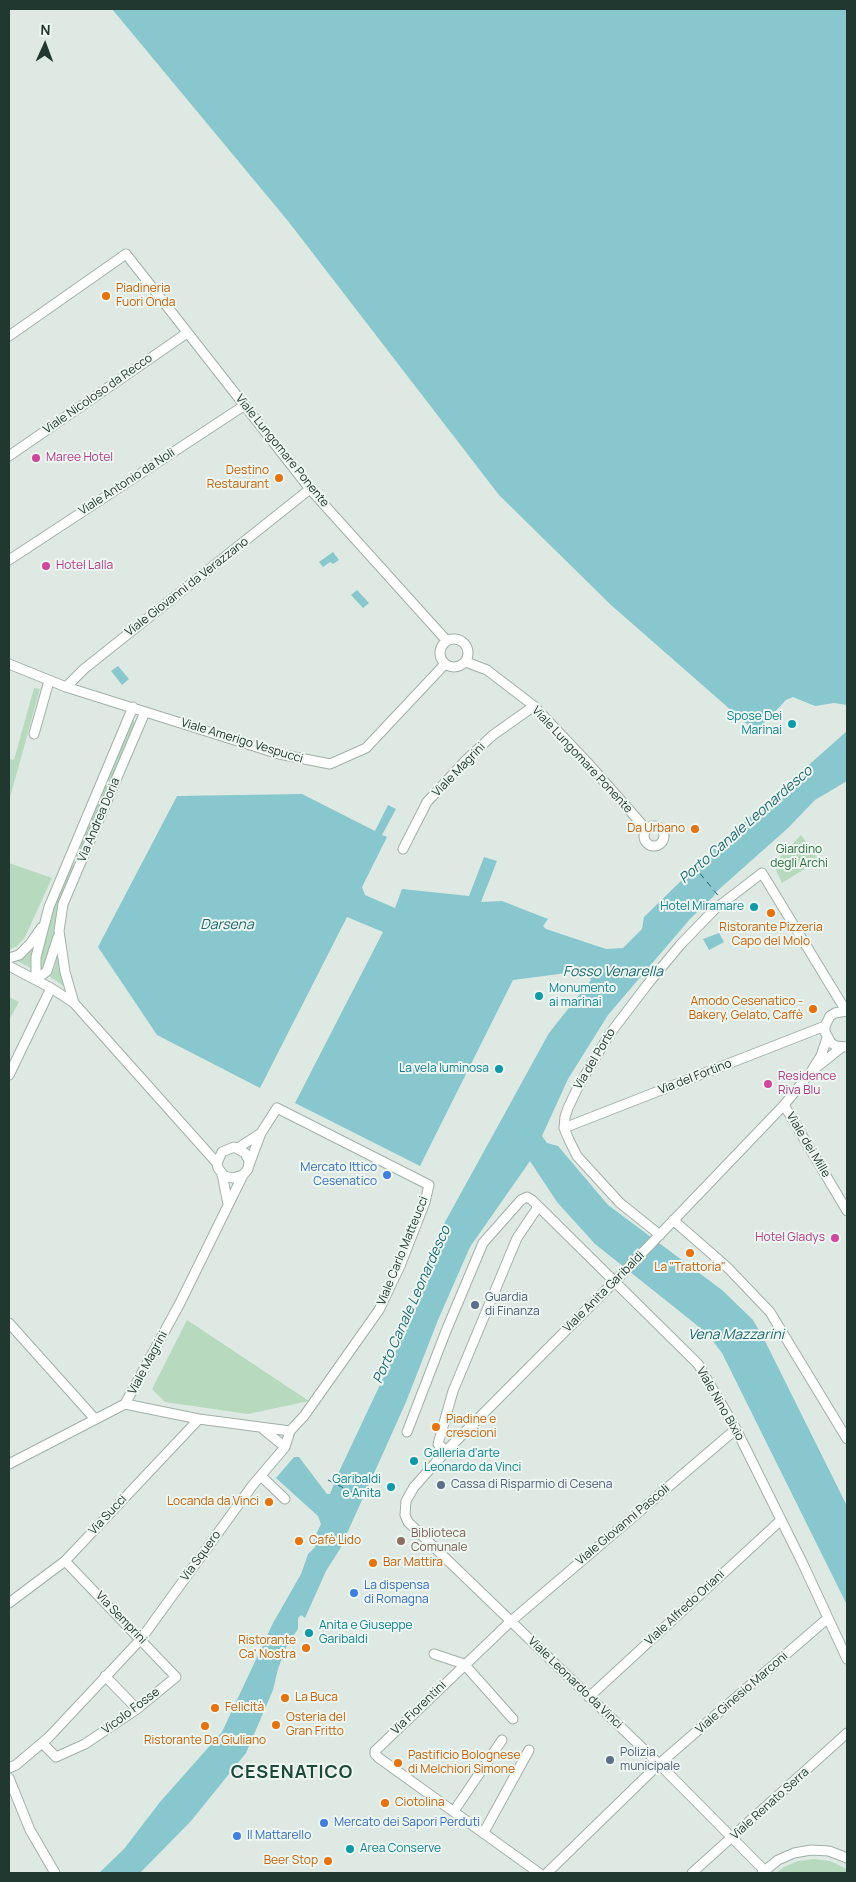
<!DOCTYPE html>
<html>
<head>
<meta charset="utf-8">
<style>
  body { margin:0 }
  #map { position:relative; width:856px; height:1882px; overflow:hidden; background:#dee9e3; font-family:Manrope,sans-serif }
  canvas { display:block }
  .frame { position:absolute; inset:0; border:10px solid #20382f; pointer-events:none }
  .north { position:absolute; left:20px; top:20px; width:50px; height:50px; -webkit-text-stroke:4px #eef6f1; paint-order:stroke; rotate:2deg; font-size:14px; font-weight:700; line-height:20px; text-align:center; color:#20382f }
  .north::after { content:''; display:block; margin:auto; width:18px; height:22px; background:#20382f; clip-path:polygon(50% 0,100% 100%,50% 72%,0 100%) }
</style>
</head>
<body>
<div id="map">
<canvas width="856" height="1882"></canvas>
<div class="frame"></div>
<div class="north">N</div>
</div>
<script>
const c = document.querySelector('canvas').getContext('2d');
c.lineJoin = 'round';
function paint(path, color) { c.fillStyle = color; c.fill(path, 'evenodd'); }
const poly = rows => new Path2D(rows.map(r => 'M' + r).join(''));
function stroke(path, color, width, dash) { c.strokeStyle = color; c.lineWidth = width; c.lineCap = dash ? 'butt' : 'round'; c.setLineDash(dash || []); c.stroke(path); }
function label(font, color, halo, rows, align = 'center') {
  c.font = font + ' Manrope,sans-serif'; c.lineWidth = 4; c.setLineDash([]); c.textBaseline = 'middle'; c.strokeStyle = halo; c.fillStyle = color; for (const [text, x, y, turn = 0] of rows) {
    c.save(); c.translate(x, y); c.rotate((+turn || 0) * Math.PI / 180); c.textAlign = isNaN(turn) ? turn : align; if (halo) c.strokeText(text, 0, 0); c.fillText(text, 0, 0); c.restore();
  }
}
paint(poly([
  [34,688,40,689,9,801,9,759,14,760],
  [134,720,135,724,78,857,74,856,130,723],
  [801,835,819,860,782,883,776,870,780,857],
  [9,863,52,878,25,937,17,946,9,950],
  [71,865,75,867,60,905,48,963,41,970,39,966,42,945,54,904],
  [58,944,66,988,49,976,55,967],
  [32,947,31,968,15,960],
  [9,997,19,1002,10,1018,9,1017],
  [187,1320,309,1401,248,1414,165,1402,152,1389],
  [814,1859,830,1861,843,1867,847,1869,847,1873,776,1873,784,1867,798,1861]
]), '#b7dabe');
paint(poly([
  [112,9,847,9,847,705,834,703,815,706,793,697,786,700,756,732,611,605,499,495,288,221],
  [333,552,339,560,333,564,330,562,323,567,319,562],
  [357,590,369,603,363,608,351,595],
  [118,666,129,679,122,685,111,671],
  [847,731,847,781,815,800,788,828,716,892,714,896,690,919,608,1015,568,1079,542,1136,547,1143,558,1146,608,1205,722,1290,753,1320,764,1339,847,1506,847,1605,722,1353,709,1336,693,1322,595,1244,557,1202,530,1161,470,1247,438,1320,406,1402,340,1549,326,1571,305,1618,301,1615,298,1618,298,1629,287,1645,278,1669,273,1690,246,1753,191,1821,140,1873,99,1873,124,1849,160,1802,222,1732,273,1623,301,1574,308,1554,315,1547,315,1542,313,1541,321,1524,318,1516,276,1478,294,1457,299,1457,327,1494,330,1494,337,1476,419,1302,439,1233,549,1033,591,980,587,972,582,971,513,980,420,1166,295,1103,383,932,347,917,260,1088,157,1035,98,947,177,796,302,794,375,831,388,805,396,809,382,835,387,837,362,887,365,895,395,908,402,889,469,896,484,857,497,861,481,902,502,901,548,919,543,926,546,929,606,949,623,948,642,929,644,917,729,834,732,833],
  [719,933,724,942,709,950,703,939]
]), '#87c7cd');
stroke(poly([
  [693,865,721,899],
  [328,1480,364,1498]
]), '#1d6970', 1, [6, 5]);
const minor = poly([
  [9,336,126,254,310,489,447,641],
  [9,456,187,333],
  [9,560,245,405],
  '440 653a14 14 0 1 1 28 0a14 14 0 1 1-28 0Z',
  [466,662,487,670,534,706,587,762,646,829],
  [9,664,66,687,279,754,330,764,366,748,445,664],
  [66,687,84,669,310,489],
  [34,734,49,681],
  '644 836a10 10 0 1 1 20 0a10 10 0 1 1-20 0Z',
  [403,849,427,802,467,759,493,735,534,706],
  [9,958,19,955,30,944,41,928],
  [9,966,51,988,74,1003,217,1163,218,1168,224,1176,233,1178,243,1175,248,1169,249,1161,245,1153,234,1147,222,1152,217,1163],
  [36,980,36,957,49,907,133,707],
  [36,980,47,971,58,937],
  [74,1003,65,972,59,931,63,904,145,712],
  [847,1011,835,1013,830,1016,825,1026,825,1032,831,1043,836,1046,847,1047],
  [817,1067,842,1047],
  [9,1075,51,988],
  [784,1105,847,1211],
  [564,1128,825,1026],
  [238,1148,261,1133],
  [222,1174,228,1204],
  [673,1220,728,1268,770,1312,847,1439],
  [660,1235,620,1203,577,1156,569,1140,564,1128,565,1117,568,1108,578,1087,609,1035,647,985,681,944,715,909,762,873,846,1011],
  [9,1323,95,1419],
  [125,1404,199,1419,290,1431],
  [263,1429,285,1447],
  [407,1432,446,1331,483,1243,521,1200,527,1197,532,1200,698,1364,736,1429,803,1564,847,1659],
  [446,1451,438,1444,453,1391,517,1238,538,1207],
  [9,1464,125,1404,180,1303,243,1175],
  [262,1477,285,1499],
  [9,1603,65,1561,199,1419],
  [434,1654,464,1664,513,1719],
  [105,1676,137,1709],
  [589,1697,781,1520],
  [42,1743,56,1757,85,1744,137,1709,176,1677,65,1561],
  [9,1768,16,1765,49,1737,141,1639,252,1486,285,1447,290,1431,304,1416,379,1310,400,1266,425,1202,429,1185,277,1108,261,1133,249,1165],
  [9,1778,30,1830,55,1873],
  [454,1811,502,1740],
  [484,1832,529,1750],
  [539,1873,379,1758,375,1754,375,1751,510,1622,736,1429],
  [547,1873,659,1764,828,1618],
  [692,1873,847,1733],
  [762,1873,778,1860,794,1853,811,1850,829,1851,847,1858],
  [767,1873,659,1764,408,1522,405,1515,406,1501,414,1487,446,1451,624,1272,784,1105,811,1072,821,1056,827,1038]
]);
stroke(minor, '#a1b0a9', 11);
stroke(minor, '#fff', 9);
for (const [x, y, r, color] of [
  [106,296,5,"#e8710a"],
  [36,458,5,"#d1479c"],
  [279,478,5,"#e8710a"],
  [46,566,5,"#d1479c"],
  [792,724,5,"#0f9aa8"],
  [695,829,5,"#e8710a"],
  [754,907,5,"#0f9aa8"],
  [771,913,5,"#e8710a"],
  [539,996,5,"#0f9aa8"],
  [813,1009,5,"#e8710a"],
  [499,1069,5,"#0f9aa8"],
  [768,1084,5,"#d1479c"],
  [387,1175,5,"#3f7fe0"],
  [835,1238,5,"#d1479c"],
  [690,1253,5,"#e8710a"],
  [475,1305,5,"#5c6f8a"],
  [436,1427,5,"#e8710a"],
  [414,1461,5,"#0f9aa8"],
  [441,1485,5,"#5c6f8a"],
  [391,1487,5,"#0f9aa8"],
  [269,1502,5,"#e8710a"],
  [299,1541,5,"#e8710a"],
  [401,1541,5,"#8d6e63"],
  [373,1563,5,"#e8710a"],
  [354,1593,5,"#3f7fe0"],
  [309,1633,5,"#0f9aa8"],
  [306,1648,5,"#e8710a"],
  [285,1698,5,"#e8710a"],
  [215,1708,5,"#e8710a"],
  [276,1725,5,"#e8710a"],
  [205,1726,5,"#e8710a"],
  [610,1760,5,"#5c6f8a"],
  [398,1763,5,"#e8710a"],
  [385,1803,5,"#e8710a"],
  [324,1823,5,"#3f7fe0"],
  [237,1836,5,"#3f7fe0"],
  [350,1849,5,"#0f9aa8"],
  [328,1861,5,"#e8710a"]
]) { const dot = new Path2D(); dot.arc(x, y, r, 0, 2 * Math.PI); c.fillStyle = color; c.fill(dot); stroke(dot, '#eef6f1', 2); }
label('12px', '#c56008', '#eef6f1', [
  ["Piadineria",116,289],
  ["Fuori Onda",116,303],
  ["Destino",269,471,"right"],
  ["Restaurant",269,485,"right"],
  ["Da Urbano",685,829,"right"],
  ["Ristorante Pizzeria",771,928,"center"],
  ["Capo del Molo",771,942,"center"],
  ["Amodo Cesenatico -",803,1002,"right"],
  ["Bakery, Gelato, Caffè",803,1016,"right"],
  ["La \"Trattoria\"",690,1268,"center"],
  ["Piadine e",446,1420],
  ["crescioni",446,1434],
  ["Locanda da Vinci",259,1502,"right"],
  ["Cafè Lido",309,1541],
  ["Bar Mattira",383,1563],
  ["Ristorante",296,1641,"right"],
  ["Ca' Nostra",296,1655,"right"],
  ["La Buca",295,1698],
  ["Felicità",225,1708],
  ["Osteria del",286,1718],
  ["Gran Fritto",286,1732],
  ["Ristorante Da Giuliano",205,1741,"center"],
  ["Pastificio Bolognese",408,1756],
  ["di Melchiori Simone",408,1770],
  ["Ciotolina",395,1803],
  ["Beer Stop",318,1861,"right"]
], 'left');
label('12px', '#20382f', '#eef6f1', [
  ["Viale Nicoloso da Recco",98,394,-35],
  ["Viale Lungomare Ponente",282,451,51],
  ["Viale Antonio da Noli",127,482,-33],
  ["Viale Giovanni da Verazzano",187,587,-38],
  ["Viale Amerigo Vespucci",242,741,17],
  ["Viale Lungomare Ponente",582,760,47],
  ["Viale Magrini",459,770,-46],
  ["Via Andrea Doria",99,820,-67],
  ["Via del Porto",595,1059,-59],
  ["Via del Fortino",695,1077,-21],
  ["Viale dei Mille",808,1145,59],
  ["Viale Carlo Matteucci",403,1251,-68],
  ["Viale Anita Garibaldi",604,1292,-45],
  ["Viale Magrini",148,1363,-62],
  ["Viale Nino Bixio",720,1404,60],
  ["Via Succi",108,1515,-47],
  ["Viale Giovanni Pascoli",623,1525,-40],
  ["Via Squero",201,1556,-54],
  ["Viale Alfredo Oriani",685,1608,-43],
  ["Via Semprini",121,1618,46],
  ["Viale Leonardo da Vinci",575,1683,44],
  ["Viale Ginesio Marconi",742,1693,-41],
  ["Via Fiorentini",419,1708,-44],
  ["Vicolo Fosse",131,1711,-37],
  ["Viale Renato Serra",770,1804,-42]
]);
label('12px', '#b23c85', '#eef6f1', [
  ["Maree Hotel",46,458],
  ["Hotel Lalla",56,566],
  ["Residence",778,1077],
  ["Riva Blu",778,1091],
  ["Hotel Gladys",825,1238,"right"]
], 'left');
label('12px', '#0d838f', '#eef6f1', [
  ["Spose Dei",782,717],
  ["Marinai",782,731],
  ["Hotel Miramare",744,907],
  ["Monumento",549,989,"left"],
  ["ai marinai",549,1003,"left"],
  ["La vela luminosa",489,1069],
  ["Galleria d'arte",424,1454,"left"],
  ["Leonardo da Vinci",424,1468,"left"],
  ["Garibaldi",381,1480],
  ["e Anita",381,1494],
  ["Anita e Giuseppe",319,1626,"left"],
  ["Garibaldi",319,1640,"left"],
  ["Area Conserve",360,1849,"left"]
], 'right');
label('12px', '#2c6c40', '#eef6f1', [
  ["Giardino",799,850],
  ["degli Archi",799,864]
]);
label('12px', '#366cbe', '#eef6f1', [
  ["Mercato Ittico",377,1168,"right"],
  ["Cesenatico",377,1182,"right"],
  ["La dispensa",364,1586],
  ["di Romagna",364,1600],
  ["Mercato dei Sapori Perduti",334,1823],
  ["Il Mattarello",247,1836]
], 'left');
label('12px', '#4e5e75', '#eef6f1', [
  ["Guardia",485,1298],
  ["di Finanza",485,1312],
  ["Cassa di Risparmio di Cesena",451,1485],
  ["Polizia",620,1753],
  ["municipale",620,1767]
], 'left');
label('12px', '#785e54', '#eef6f1', [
  ["Biblioteca",411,1534],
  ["Comunale",411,1548]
], 'left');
label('italic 14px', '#1d6970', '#eef6f1', [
  ["Porto Canale Leonardesco",746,825,-41],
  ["Darsena",227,925],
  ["Fosso Venarella",613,972],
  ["Porto Canale Leonardesco",412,1305,-66],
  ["Vena Mazzarini",736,1335]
]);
c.letterSpacing = '1px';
label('bold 18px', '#1d483b', '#eef6f1', [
  ["CESENATICO",292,1773]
]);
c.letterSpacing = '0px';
</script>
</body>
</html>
